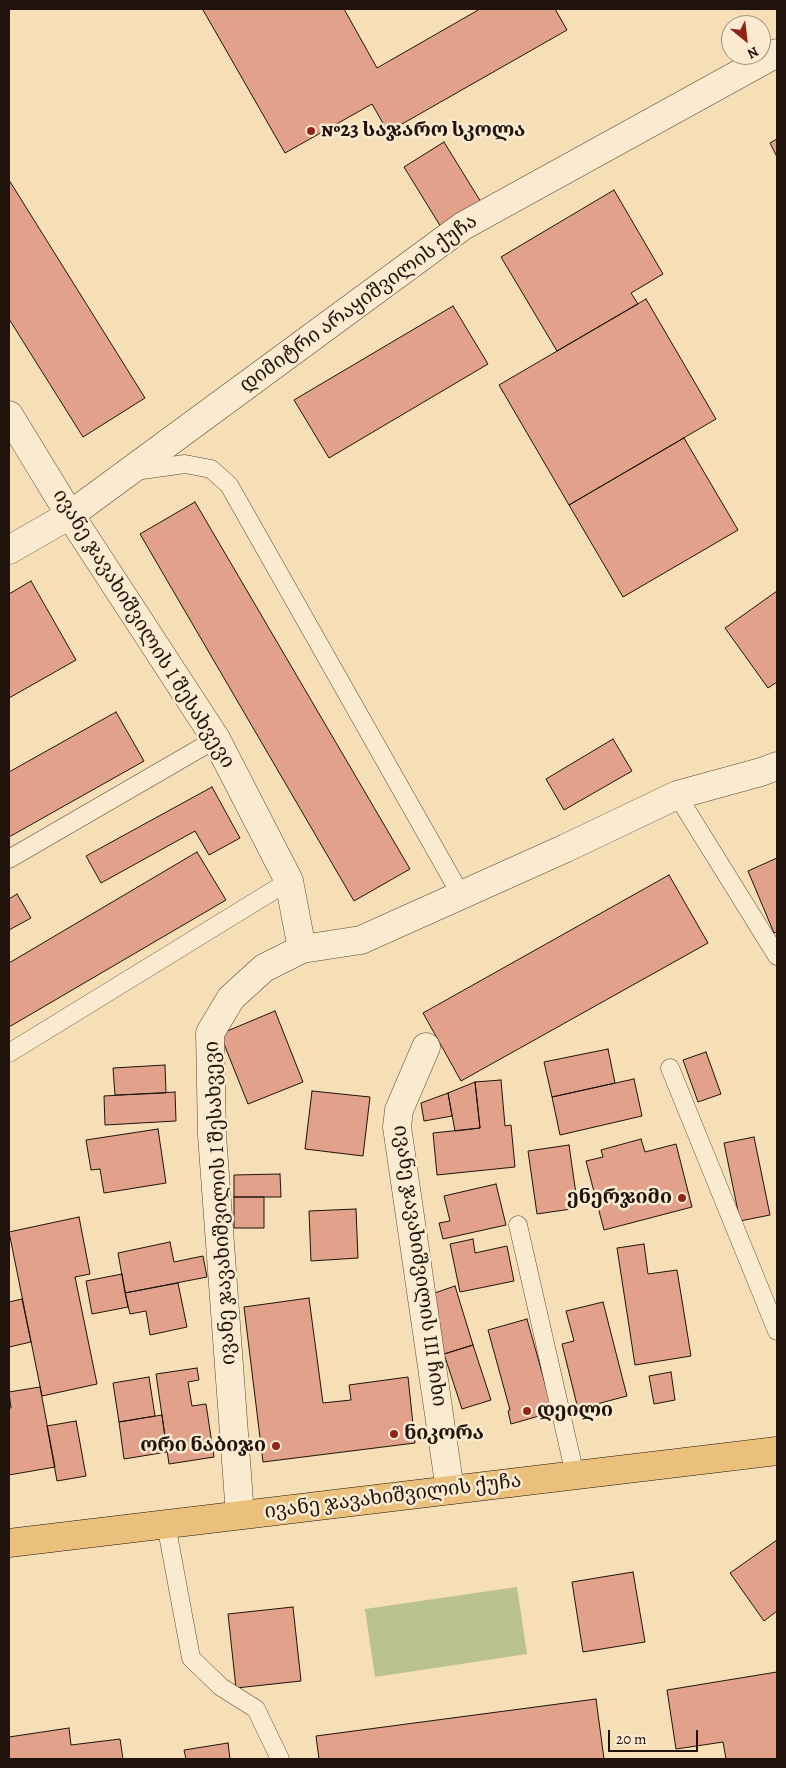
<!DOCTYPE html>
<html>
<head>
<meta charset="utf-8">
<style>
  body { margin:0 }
  #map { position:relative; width:786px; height:1768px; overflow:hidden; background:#f6dfb7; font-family:Alegreya,serif }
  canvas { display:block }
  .frame { position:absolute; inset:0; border:10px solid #1f130c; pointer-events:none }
  .north { position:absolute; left:721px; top:15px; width:50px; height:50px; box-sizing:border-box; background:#f9ead0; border:1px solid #a29482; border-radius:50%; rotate:151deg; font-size:14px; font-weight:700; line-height:20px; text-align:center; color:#1f130c }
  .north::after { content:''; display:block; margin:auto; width:18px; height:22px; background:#8f2418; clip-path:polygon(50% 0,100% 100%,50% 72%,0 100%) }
  .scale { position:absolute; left:608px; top:1730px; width:90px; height:22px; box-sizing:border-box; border:2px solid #1f130c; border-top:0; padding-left:6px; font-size:15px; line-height:18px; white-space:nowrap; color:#1f130c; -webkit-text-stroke:4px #f9ead0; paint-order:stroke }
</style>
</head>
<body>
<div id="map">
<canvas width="786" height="1768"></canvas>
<div class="frame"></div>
<div class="north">N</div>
<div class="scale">20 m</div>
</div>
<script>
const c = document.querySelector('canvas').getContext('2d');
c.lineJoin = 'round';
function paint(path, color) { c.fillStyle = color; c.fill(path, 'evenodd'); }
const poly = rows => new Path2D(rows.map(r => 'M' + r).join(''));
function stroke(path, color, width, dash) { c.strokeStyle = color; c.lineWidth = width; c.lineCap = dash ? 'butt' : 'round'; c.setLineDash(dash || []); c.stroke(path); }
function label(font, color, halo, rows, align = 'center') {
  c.font = font + ' Alegreya,"Noto Serif Georgian",serif'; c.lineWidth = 5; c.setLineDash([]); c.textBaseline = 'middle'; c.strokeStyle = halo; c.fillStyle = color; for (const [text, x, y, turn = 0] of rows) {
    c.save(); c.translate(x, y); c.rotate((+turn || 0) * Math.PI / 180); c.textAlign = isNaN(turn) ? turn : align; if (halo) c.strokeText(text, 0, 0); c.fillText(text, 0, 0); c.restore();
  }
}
paint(poly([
  [517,1587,527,1654,375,1677,365,1609]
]), '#bac290');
const building = poly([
  [205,9,344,9,377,68,480,9,555,9,567,30,388,132,372,104,285,153,203,10,205,9],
  [777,139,777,157,770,143,777,139],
  [444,142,484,207,444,232,404,167,444,142],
  [9,180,145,398,83,437,9,319,9,180],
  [614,190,663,274,631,293,638,304,557,351,501,257,614,190],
  [646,299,716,419,569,505,499,385,646,299],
  [453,306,488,364,329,458,294,400,453,306],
  [684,438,738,530,623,597,569,505,684,438],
  [195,502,410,869,354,901,140,534,195,502],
  [31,581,76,660,9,698,9,594,31,581],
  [777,591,777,682,768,688,725,628,777,591],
  [116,712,144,761,9,837,9,772,116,712],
  [613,739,632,771,564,810,546,779,613,739],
  [212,787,240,838,209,855,195,831,101,883,86,856,212,787],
  [197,852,226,900,9,1027,9,963,197,852],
  [777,858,777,932,774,933,748,871,777,858],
  [669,875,708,943,461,1081,423,1013,669,875],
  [17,894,31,918,9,930,9,899,17,894],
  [275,1011,303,1082,248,1104,220,1034,275,1011],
  [608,1049,615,1083,552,1097,544,1062,608,1049],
  [706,1052,721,1094,698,1102,683,1060,706,1052],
  [165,1065,166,1093,115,1095,113,1068,165,1065],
  [634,1079,642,1116,560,1135,552,1097,634,1079],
  [501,1080,505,1126,511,1125,515,1167,437,1175,433,1133,480,1128,475,1082,501,1080],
  [475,1082,480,1128,455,1131,448,1093,475,1082],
  [312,1091,370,1097,363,1156,305,1149,312,1091],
  [175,1092,176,1121,105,1125,104,1096,175,1092],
  [448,1093,452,1116,424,1121,421,1103,448,1093],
  [158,1129,166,1183,104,1193,100,1169,91,1170,86,1140,158,1129],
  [754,1137,770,1215,740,1221,724,1143,754,1137],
  [641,1139,645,1152,676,1144,692,1207,604,1230,586,1161,603,1157,601,1150,641,1139],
  [569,1145,578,1208,537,1214,528,1151,569,1145],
  [280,1174,281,1197,234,1197,234,1175,280,1174],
  [496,1184,506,1225,443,1239,439,1223,450,1221,444,1196,496,1184],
  [234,1197,264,1197,264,1228,234,1228,234,1197],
  [356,1209,358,1258,311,1261,309,1211,356,1209],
  [79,1217,90,1274,75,1277,97,1384,42,1396,9,1232,79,1217],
  [473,1239,475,1253,507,1246,514,1281,460,1292,450,1244,473,1239],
  [170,1242,174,1262,203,1256,207,1277,125,1293,118,1253,170,1242],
  [644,1244,648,1274,677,1270,691,1356,635,1365,617,1248,644,1244],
  [122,1274,128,1307,92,1314,86,1281,122,1274],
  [178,1283,187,1327,150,1335,146,1311,130,1314,125,1293,178,1283],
  [455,1286,473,1345,444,1354,426,1296,455,1286],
  [309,1298,323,1403,351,1400,349,1385,408,1377,415,1443,263,1462,244,1307,309,1298],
  [22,1299,31,1342,9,1347,9,1302,22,1299],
  [603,1302,627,1396,578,1409,562,1344,574,1341,566,1311,603,1302],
  [527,1319,553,1412,511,1424,508,1411,510,1410,488,1330,527,1319],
  [473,1345,491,1400,462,1409,444,1354,473,1345],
  [197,1368,199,1380,188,1382,192,1406,206,1404,214,1457,169,1464,156,1374,197,1368],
  [671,1372,675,1400,654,1404,649,1376,671,1372],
  [149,1377,155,1416,119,1422,113,1383,149,1377],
  [40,1387,55,1467,9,1475,9,1408,11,1408,9,1392,40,1387],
  [162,1415,167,1452,124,1459,119,1422,162,1415],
  [76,1421,86,1476,57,1481,47,1426,76,1421],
  [777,1540,777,1611,764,1621,730,1573,777,1540],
  [633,1572,645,1642,583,1652,572,1582,633,1572],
  [293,1607,301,1681,236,1688,228,1614,293,1607],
  [777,1672,777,1759,726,1759,723,1742,676,1749,667,1690,777,1672],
  [596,1699,604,1759,319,1759,316,1736,596,1699],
  [69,1728,71,1745,120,1739,123,1759,9,1759,9,1737,69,1728],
  [228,1743,230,1759,186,1759,184,1750,228,1743]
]);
paint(building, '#e2a18a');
stroke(building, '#1f130c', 1);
const service = poly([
  [135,471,185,464,211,469,229,485,461,895],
  [677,795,777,956],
  [9,859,216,739],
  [9,1053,289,881],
  [670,1068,777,1331],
  [518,1225,575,1475],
  [166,1524,191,1658,221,1687,256,1709,280,1759]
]);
const minor = poly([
  [9,415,70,515,216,739,289,881,302,949,264,968,231,998,210,1033,212,1135,240,1515],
  [9,550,70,515,463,226,777,53],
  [302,949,361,940,566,848,677,795,761,772,777,766],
  [426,1047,399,1110,397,1127,450,1490]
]);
const primary = poly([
  [9,1543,777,1451]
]);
stroke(service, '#554637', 19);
stroke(minor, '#554637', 29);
stroke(primary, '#1f130c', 29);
stroke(service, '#f9ead0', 18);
stroke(minor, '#f9ead0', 28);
stroke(primary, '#ebc07c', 28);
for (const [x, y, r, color] of [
  [311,131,5,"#8f2418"],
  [682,1198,5,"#8f2418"],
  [527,1411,5,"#8f2418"],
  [394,1434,5,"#8f2418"],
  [276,1446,5,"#8f2418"]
]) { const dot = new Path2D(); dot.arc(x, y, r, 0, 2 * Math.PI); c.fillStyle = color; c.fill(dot); stroke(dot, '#f9ead0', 2); }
label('bold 20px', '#1f130c', '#f9ead0', [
  ["№23 საჯარო სკოლა",321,131],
  ["ენერჯიმი",672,1198,"right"],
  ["დეილი",537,1411],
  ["ნიკორა",404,1434],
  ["ორი ნაბიჯი",266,1446,"right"]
], 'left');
label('20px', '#1f130c', '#f9ead0', [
  ["დიმიტრი არაყიშვილის ქუჩა",359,304,-36],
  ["ივანე ჯავახიშვილის I შესახვევი",143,629,58],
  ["ივანე ჯავახიშვილის I შესახვევი",221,1203,-93],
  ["ივანე ჯავახიშვილის III ჩიხი",419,1266,82],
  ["ივანე ჯავახიშვილის ქუჩა",393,1497,-7]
]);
</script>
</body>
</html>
